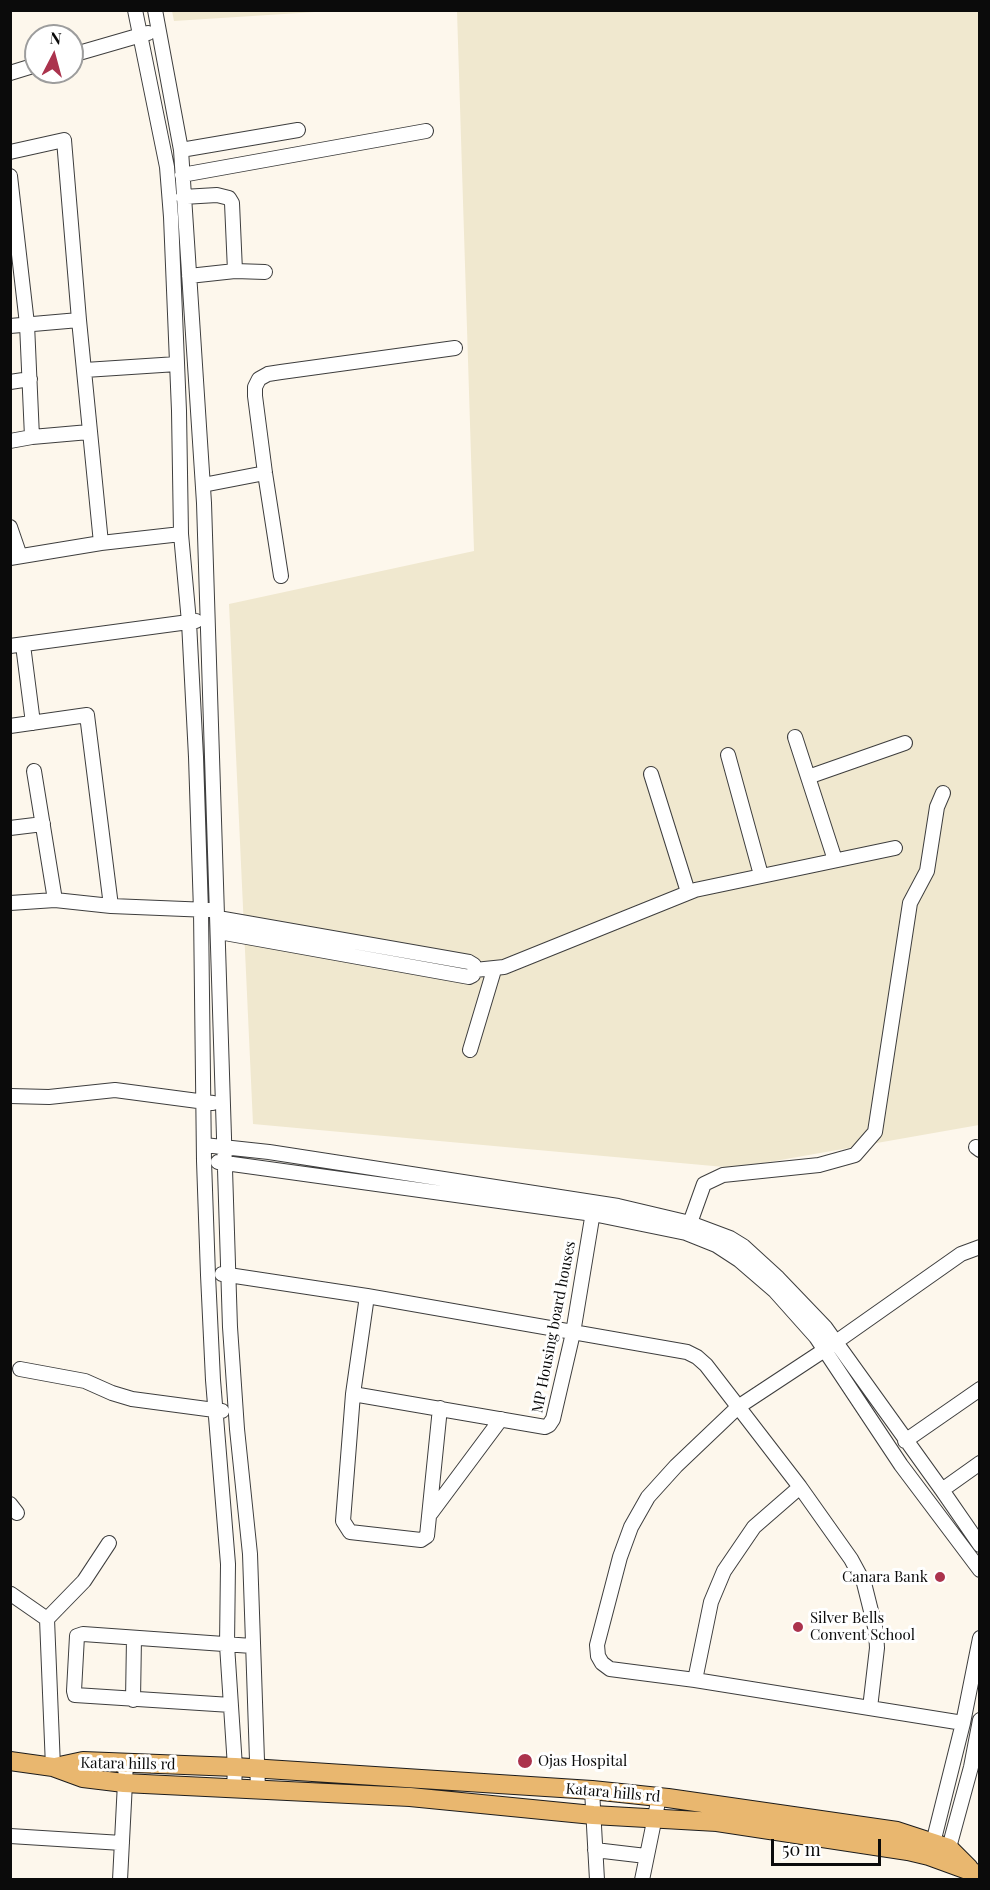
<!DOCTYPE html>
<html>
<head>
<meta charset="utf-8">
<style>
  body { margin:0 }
  #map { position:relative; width:990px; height:1890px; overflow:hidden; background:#fdf7ec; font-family:"Playfair Display",serif }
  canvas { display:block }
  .frame { position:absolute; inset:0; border:12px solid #0b0b0b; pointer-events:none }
  .north { position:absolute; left:24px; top:24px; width:60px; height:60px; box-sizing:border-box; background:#fff; border:2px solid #9d9d9d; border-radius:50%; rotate:6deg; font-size:16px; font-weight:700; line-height:24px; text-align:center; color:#0b0b0b }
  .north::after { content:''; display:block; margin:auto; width:21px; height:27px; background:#ab334d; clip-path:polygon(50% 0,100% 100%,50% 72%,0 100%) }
  .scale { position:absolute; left:771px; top:1839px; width:110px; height:27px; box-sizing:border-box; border:3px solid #0b0b0b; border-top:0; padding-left:8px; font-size:18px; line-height:21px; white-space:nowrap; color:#0b0b0b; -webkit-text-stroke:4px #fff; paint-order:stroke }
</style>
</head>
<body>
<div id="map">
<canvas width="990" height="1890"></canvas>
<div class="frame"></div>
<div class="north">N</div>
<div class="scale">50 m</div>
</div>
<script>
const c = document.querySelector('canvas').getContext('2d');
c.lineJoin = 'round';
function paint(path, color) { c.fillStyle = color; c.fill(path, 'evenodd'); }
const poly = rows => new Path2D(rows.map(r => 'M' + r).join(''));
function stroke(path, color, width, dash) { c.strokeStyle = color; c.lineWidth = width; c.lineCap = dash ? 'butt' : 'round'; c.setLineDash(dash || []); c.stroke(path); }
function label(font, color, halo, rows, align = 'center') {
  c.font = font + ' "Playfair Display",serif'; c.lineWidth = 6; c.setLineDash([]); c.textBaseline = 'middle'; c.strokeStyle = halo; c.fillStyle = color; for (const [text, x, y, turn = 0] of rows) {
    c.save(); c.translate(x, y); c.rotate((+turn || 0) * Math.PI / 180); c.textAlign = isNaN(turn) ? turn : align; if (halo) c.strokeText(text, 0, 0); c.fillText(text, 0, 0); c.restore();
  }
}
paint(poly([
  [172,11,172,10,331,11,174,21],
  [457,11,979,11,979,1125,735,1168,253,1124,229,604,474,551]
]), '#f0e8cf');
const minor = poly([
  [135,10,167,167,171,217,179,411,181,534,189,622,196,757,201,911,204,1161,208,1275,213,1380,228,1564,227,1645,235,1767,234,1789],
  [155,10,181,150,204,503,230,1327,237,1429,250,1554,258,1790],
  [72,55,148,33],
  [10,73,36,65],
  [181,150,298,130],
  [10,152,64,140,79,320,101,543],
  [182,175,426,131],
  [10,176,27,324,32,437],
  [183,197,217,195,229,198,232,203,235,271],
  [189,276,235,271,265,272],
  [10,326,79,320],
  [85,370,177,364],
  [10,382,30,379],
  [10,441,32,437,89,432],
  [203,485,265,473],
  [10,527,20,556],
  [10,558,101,543,181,534],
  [281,576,265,473,255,396,255,387,259,379,268,374,281,372,455,348],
  [23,645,33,723],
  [10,646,196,621],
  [10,726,87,715,111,906],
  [795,737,835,860],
  [728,755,761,875],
  [34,771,55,900],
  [651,774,688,892],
  [808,777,905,743],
  [10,828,43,824],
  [10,903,55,900,111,906,209,910],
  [218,918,469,962,474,965,475,970,473,975,469,977,219,932],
  [475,970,504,967,695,890,895,848],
  [470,1050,494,970],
  [10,1096,49,1097,115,1090,213,1103],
  [204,1145,269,1152,618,1206,690,1223,730,1238,743,1246,778,1278,825,1327,942,1490,980,1545],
  [976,1147,980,1150],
  [218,1162,593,1214,686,1233,716,1245,739,1260,775,1291,816,1337,901,1465,980,1570],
  [690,1223,704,1184,723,1175,819,1165,855,1155,875,1132,910,903,927,871,937,807,943,793],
  [222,1274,367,1296,687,1352,697,1357,706,1365,800,1487,851,1559,864,1583,876,1631,877,1648,870,1708],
  [367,1296,353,1394,343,1521,350,1532,421,1540,427,1536,440,1408],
  [20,1369,85,1381,112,1393,132,1399,222,1411],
  [353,1394,545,1427,549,1425,553,1419,573,1333,594,1206],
  [905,1441,980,1389],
  [942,1490,980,1463],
  [10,1504,17,1513],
  [431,1513,501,1419],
  [11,1594,47,1619,53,1767],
  [47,1619,84,1581,109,1543],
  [695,1680,711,1602,724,1571,754,1527,800,1487],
  [133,1700,134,1638],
  [231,1705,75,1695,74,1691,77,1636,83,1634,252,1646],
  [963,1723,695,1680,610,1669,602,1663,598,1656,597,1645,620,1557,631,1527,648,1497,676,1466,738,1407,826,1349,961,1254,980,1247],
  [592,1790,597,1880],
  [10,1836,122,1843],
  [595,1850,646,1856],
  [931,1851,963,1723,980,1638],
  [947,1855,971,1767,980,1720],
  [120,1880,126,1763],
  [642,1880,659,1797]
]);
const major = poly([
  [10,1761,53,1767,83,1778,124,1783,410,1797,593,1815,717,1822,908,1851,929,1856,973,1872],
  [55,1767,83,1761,235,1767,592,1790,668,1798,897,1831,949,1848,969,1868]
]);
stroke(minor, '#3e3e3e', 16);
stroke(major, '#1c1c1c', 20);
stroke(minor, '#fff', 14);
stroke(major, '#e9b76f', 18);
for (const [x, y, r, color] of [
  [940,1577,6,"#ab334d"],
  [798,1627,6,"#ab334d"],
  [525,1761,8,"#ab334d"]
]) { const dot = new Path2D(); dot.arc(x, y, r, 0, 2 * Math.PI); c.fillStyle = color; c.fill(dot); stroke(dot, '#fff', 2); }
label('15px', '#0b0b0b', '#fff', [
  ["MP Housing board houses",554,1327,-79],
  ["Katara hills rd",128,1764,1],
  ["Katara hills rd",613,1793,5]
]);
label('15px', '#0b0b0b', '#fff', [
  ["Canara Bank",928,1577,"right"],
  ["Silver Bells",810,1618],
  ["Convent School",810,1635],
  ["Ojas Hospital",538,1761]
], 'left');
</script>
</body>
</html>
